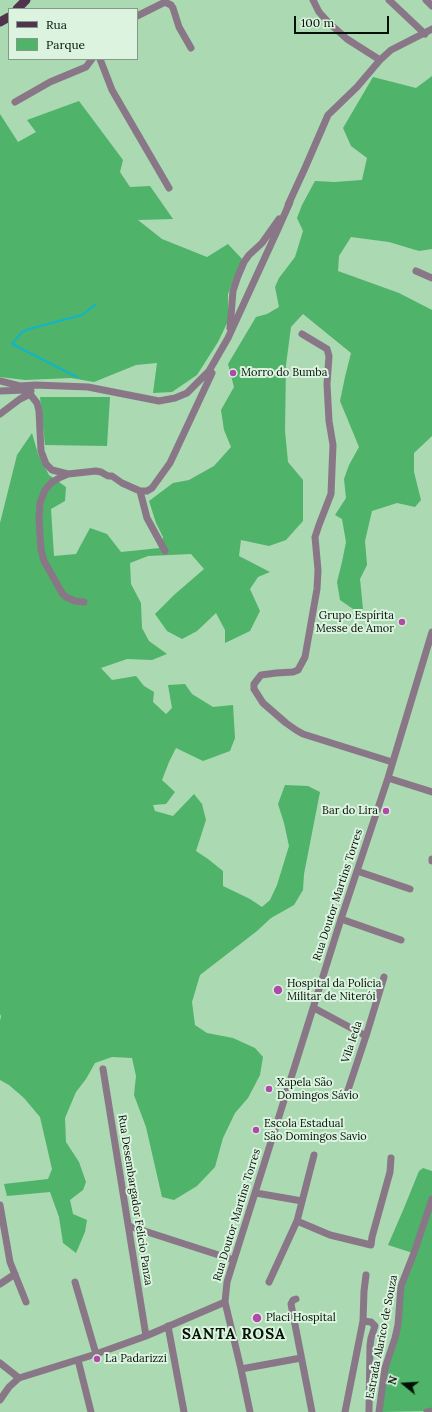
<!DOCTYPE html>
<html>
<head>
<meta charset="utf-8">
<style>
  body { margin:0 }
  #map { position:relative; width:432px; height:1412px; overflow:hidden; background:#aad9b2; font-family:Lora,serif }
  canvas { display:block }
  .legend { position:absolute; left:8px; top:8px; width:130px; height:52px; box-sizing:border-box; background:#dbf3df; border:1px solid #849988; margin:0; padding:5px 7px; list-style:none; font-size:12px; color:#021105 }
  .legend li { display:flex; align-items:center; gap:8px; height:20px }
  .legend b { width:20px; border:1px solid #849988 }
  .north { position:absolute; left:384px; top:1364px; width:40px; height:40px; -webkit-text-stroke:3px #dbf3df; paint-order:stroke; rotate:288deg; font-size:11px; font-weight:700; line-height:16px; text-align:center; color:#021105 }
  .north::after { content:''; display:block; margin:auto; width:14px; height:18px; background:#021105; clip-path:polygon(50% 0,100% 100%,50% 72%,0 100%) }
  .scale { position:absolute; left:294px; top:16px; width:95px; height:18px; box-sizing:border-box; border:2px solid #021105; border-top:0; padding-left:5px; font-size:12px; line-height:14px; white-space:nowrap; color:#021105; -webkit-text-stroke:3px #dbf3df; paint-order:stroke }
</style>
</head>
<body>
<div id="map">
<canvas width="432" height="1412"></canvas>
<ul class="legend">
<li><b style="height:5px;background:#51334f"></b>Rua</li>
<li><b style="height:11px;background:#4fb369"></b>Parque</li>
</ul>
<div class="north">N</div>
<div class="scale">100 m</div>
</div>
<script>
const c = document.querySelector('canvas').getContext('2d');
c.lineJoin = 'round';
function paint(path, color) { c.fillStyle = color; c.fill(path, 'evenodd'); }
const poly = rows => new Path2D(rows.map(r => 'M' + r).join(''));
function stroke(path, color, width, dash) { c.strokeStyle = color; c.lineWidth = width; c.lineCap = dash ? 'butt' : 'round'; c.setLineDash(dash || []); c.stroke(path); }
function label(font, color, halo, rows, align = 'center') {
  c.font = font + ' Lora,serif'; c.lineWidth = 4; c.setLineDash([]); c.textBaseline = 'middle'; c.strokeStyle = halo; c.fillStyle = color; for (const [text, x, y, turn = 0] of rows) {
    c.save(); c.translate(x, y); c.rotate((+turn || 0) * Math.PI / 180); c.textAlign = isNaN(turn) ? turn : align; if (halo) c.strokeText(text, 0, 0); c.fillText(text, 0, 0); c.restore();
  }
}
paint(poly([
  [432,76,432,249,419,251,389,242,351,237,339,256,338,271,399,293,432,310,432,436,414,453,414,472,421,500,415,507,397,503,372,511,365,541,367,565,360,579,363,609,353,609,340,600,337,582,342,562,346,542,342,519,335,515,346,498,344,479,349,465,359,447,340,401,345,377,351,353,303,314,291,327,286,365,285,431,288,462,303,480,303,521,286,540,269,546,241,540,239,556,270,572,258,577,250,589,260,611,250,631,225,643,225,630,216,613,197,631,182,639,167,631,155,614,174,595,204,569,191,554,148,556,130,563,131,584,141,603,142,628,149,641,167,654,152,660,127,659,101,668,112,680,136,676,144,686,154,692,153,702,166,714,172,708,168,685,185,684,192,694,213,707,233,705,235,738,230,751,203,761,176,748,169,762,162,780,175,792,166,804,153,805,155,811,173,816,194,794,202,804,206,820,196,851,208,859,223,871,223,886,250,899,262,907,270,900,277,885,289,846,284,823,278,804,285,785,308,786,320,792,304,874,303,890,294,905,271,918,257,931,200,975,192,1002,195,1025,207,1033,233,1038,255,1048,263,1057,260,1075,248,1098,235,1113,223,1138,215,1167,197,1186,174,1200,162,1197,146,1127,134,1095,136,1076,132,1058,112,1057,95,1063,86,1079,76,1092,65,1118,66,1142,79,1162,86,1182,83,1190,70,1200,73,1214,87,1220,85,1232,76,1253,63,1243,59,1217,50,1192,7,1196,4,1184,48,1179,52,1169,40,1117,24,1098,9,1085,0,1080,0,1021,1,1016,0,1014,0,523,17,455,32,433,38,454,49,475,66,487,65,501,51,509,54,556,76,554,90,528,107,534,121,552,160,548,163,537,156,523,149,501,173,483,189,480,214,466,231,447,224,430,221,410,234,387,228,364,256,317,267,314,279,307,275,287,279,278,295,257,303,231,297,218,302,205,315,181,334,182,362,180,367,158,351,146,343,128,373,77,416,88],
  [79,101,123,160,120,172,130,187,150,186,173,219,138,220,162,239,207,257,228,244,242,259,228,294,228,321,218,342,197,375,172,392,153,393,157,363,136,365,94,382,71,378,25,380,0,377,0,114,18,142,36,132,27,120],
  [40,397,110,397,107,446,45,445],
  [423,1168,432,1171,432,1411,379,1412,392,1347,399,1302,413,1253,388,1245,404,1208,419,1171]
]), '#4fb369');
stroke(poly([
  [77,377,12,344,22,332,29,329,82,315,96,304]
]), '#13b4c9', 2);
stroke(poly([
  [313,0,319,12,329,23,347,39,380,60],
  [389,0,425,34],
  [426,0,432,6],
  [137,16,165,2,171,5,173,8,179,27,191,48],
  [100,59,112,90,169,188],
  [15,102,50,82,86,67,92,59],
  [288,205,305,168,328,115,357,87,380,60,391,50,432,29],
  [416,271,432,278],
  [230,328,233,291,238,276,244,262,249,255,262,243,279,219],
  [302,334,327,349,329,356,327,384,329,421,333,445,331,494,319,525,315,537,318,570,317,589,305,657,298,670,293,672,276,673,261,675,254,684,254,689,263,703,286,723,296,730,303,734,392,762],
  [0,381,20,386,35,385,88,387,159,401,175,398,187,393,209,371,228,338,278,229,290,202],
  [0,391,25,390],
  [30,394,37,403,39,411,41,451,46,464,52,470,68,474],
  [0,414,20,399,30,394,31,391],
  [140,491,147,518,165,551],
  [84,602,75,601,66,597,62,593,44,561,41,550,39,519,40,503,45,490,52,482,61,477,68,474,96,471,101,472,108,476,112,476,122,483,140,491,147,491,152,488,170,463,212,373,209,371],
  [388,778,432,792],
  [432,861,432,859],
  [357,871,410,889],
  [341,919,401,940],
  [314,1008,366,1036],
  [103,1069,146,1336],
  [348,1090,366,1036,384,977],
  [256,1193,302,1201],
  [0,1205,10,1262,26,1302],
  [297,1221,330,1235,371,1245,372,1237,390,1172,391,1158],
  [129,1226,234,1260],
  [75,1282,96,1354],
  [269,1282,297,1221,314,1155],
  [0,1284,15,1274],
  [296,1299,293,1300,291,1304,312,1412],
  [363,1321,371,1322,375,1326,371,1338,370,1346,369,1412],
  [168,1326,184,1412],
  [78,1360,91,1412],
  [0,1363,19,1378],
  [241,1369,301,1358],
  [0,1400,9,1387,19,1378,96,1354,146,1336,225,1302],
  [250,1412,241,1369,225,1302,227,1282,341,919,388,778,432,632],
  [345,1412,363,1321,364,1291,366,1275],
  [379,1412,385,1368,395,1338,398,1325,401,1286,414,1253,432,1199],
  [427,1412,432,1411]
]), '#897787', 7);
stroke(poly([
  [17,9,26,0],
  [0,22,9,17]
]), '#51334f', 9);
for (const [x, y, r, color] of [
  [233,373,4,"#b149ab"],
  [402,622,4,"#b149ab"],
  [386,811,4,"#b149ab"],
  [278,990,5,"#b149ab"],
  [269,1089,4,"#b149ab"],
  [256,1130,4,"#b149ab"],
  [257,1318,5,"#b149ab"],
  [97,1359,4,"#b149ab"]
]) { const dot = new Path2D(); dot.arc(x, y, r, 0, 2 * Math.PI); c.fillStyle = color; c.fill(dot); stroke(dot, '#dbf3df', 1.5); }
label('11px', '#021105', '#dbf3df', [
  ["Morro do Bumba",241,373],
  ["Grupo Espírita",394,616,"right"],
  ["Messe de Amor",394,629,"right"],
  ["Bar do Lira",378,811,"right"],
  ["Hospital da Polícia",287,984],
  ["Militar de Niterói",287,997],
  ["Xapela São",277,1083],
  ["Domingos Sávio",277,1096],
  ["Escola Estadual",264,1124],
  ["São Domingos Savio",264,1137],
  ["Placi Hospital",266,1318],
  ["La Padarizzi",105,1359]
], 'left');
label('11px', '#021105', '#dbf3df', [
  ["Rua Doutor Martins Torres",338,895,-72],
  ["Vila Ieda",352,1042,-72],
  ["Rua Desembargador Felício Panza",135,1200,81],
  ["Rua Doutor Martins Torres",237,1215,-73],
  ["Estrada Alarico de Souza",382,1337,-79]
]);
c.letterSpacing = '1px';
label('bold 15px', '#021105', '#dbf3df', [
  ["SANTA ROSA",234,1335]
]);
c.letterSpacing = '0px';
</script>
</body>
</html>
